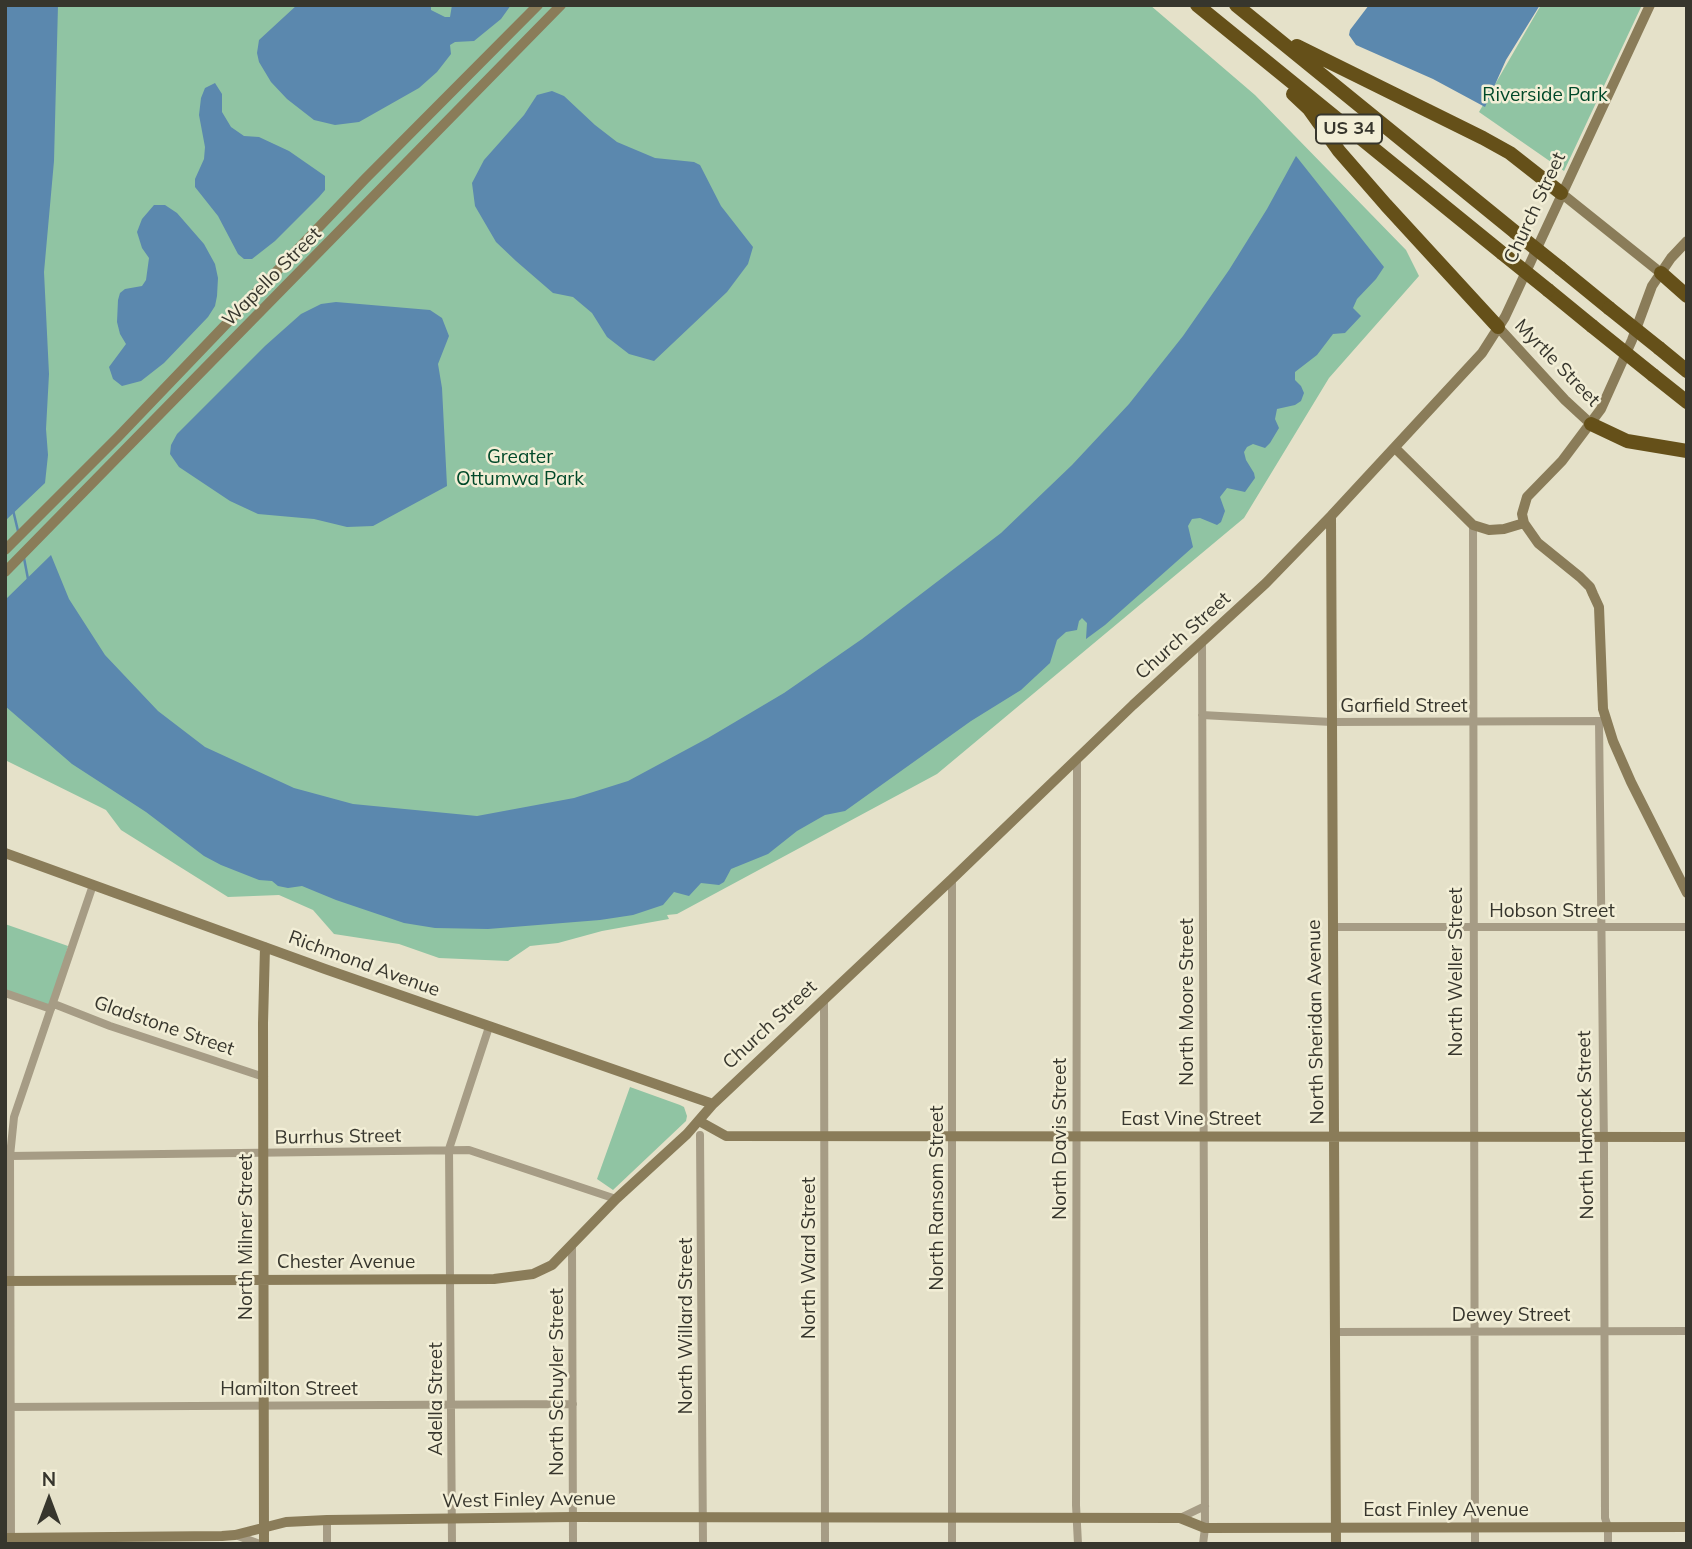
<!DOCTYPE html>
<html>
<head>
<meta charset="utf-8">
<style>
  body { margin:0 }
  #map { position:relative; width:1692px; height:1549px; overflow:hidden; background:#e5e1c9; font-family:Mulish,sans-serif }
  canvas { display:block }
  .frame { position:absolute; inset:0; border:7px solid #37362d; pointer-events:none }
  .north { position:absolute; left:14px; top:1465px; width:70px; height:70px; -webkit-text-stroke:5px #f2eed6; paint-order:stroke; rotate:0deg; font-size:19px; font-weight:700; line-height:28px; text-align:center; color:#37362d }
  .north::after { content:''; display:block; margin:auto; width:24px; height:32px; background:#37362d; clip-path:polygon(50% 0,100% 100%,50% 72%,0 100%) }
</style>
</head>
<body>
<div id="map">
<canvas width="1692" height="1549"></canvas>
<div class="frame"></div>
<div class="north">N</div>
</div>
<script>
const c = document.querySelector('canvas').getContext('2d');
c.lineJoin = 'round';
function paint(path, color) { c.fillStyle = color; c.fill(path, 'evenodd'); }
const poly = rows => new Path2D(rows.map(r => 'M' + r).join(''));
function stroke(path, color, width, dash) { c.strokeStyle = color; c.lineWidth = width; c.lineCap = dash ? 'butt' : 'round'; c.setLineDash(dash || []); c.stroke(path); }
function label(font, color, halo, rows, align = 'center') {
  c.font = font + ' Mulish,sans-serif'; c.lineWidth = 5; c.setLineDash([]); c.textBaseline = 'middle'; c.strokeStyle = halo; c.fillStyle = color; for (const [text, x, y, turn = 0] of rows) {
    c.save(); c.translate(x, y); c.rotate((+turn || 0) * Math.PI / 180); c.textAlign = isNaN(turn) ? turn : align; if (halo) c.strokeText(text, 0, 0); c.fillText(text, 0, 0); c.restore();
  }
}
paint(poly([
  [5,5,1150,5,1255,95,1406,250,1419,276,1329,378,1244,518,937,774,677,914,667,915,669,919,602,931,558,943,530,946,508,961,439,958,399,944,334,934,313,910,279,895,228,897,121,830,106,810,5,760],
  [1541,5,1642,5,1564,171,1479,112],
  [5,924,68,946,51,1009,5,993],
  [630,1087,680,1105,684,1107,687,1116,686,1121,613,1190,597,1179]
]), '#90c4a3');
paint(poly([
  [5,5,58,5,54,161,44,272,49,374,46,429,48,455,45,483,5,521],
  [297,5,431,5,431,10,445,17,450,17,452,5,511,5,501,19,474,41,455,42,450,45,451,54,437,72,419,88,359,122,335,125,314,120,287,99,271,82,259,62,257,53,259,40],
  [1369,5,1540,5,1506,60,1485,107,1433,79,1356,45,1349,35,1350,30],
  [215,83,222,94,222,112,231,127,244,136,259,137,289,151,325,176,325,190,319,197,275,241,252,259,244,259,238,254,218,216,195,187,195,179,204,159,205,147,199,115,201,98,205,88],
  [552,91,564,96,595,125,617,142,655,158,694,162,700,165,721,206,753,247,748,264,727,292,654,361,629,354,607,337,592,313,573,297,553,293,516,261,496,242,475,206,472,183,484,160,524,115,537,95],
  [1296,156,1384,267,1376,279,1357,299,1353,308,1361,316,1345,333,1333,334,1317,355,1295,372,1295,380,1301,386,1304,393,1301,401,1295,405,1277,409,1275,419,1279,428,1270,443,1265,448,1253,444,1247,447,1244,452,1246,460,1254,473,1255,478,1245,492,1227,488,1220,497,1225,511,1221,522,1217,525,1200,518,1192,519,1188,526,1193,547,1105,625,1086,639,1087,623,1082,618,1079,621,1077,630,1066,632,1057,640,1050,663,1021,690,971,721,845,811,825,815,797,831,768,854,731,869,724,882,719,885,701,883,689,896,674,892,663,905,633,915,600,920,488,929,435,928,404,923,336,900,302,886,288,888,278,886,272,881,259,880,221,865,204,856,146,812,72,764,5,706,5,600,51,555,69,599,105,655,158,711,205,747,294,788,353,804,477,816,574,798,628,781,708,738,784,693,862,639,1001,533,1072,465,1129,404,1183,336,1229,270,1267,209],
  [154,205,165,205,177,213,204,244,215,264,218,278,217,296,215,306,208,317,164,363,141,381,122,386,113,379,109,367,126,344,120,334,117,322,118,300,120,293,125,289,142,286,146,280,149,258,142,248,137,232,142,219],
  [336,302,430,310,442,318,449,336,438,364,442,388,447,486,373,526,347,527,314,519,258,514,230,501,179,467,170,454,171,445,177,434,265,346,301,314,321,304]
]), '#5b88ae');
stroke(poly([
  [13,510,18,531],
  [24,558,28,579]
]), '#5b88ae', 2.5);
stroke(poly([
  [1473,525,1475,1544],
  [1202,644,1205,1528,1203,1544],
  [1202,715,1331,722,1603,721],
  [1599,721,1604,1148,1605,1518,1608,1527,1608,1544],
  [1077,760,1076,1505,1078,1544],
  [1333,927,1687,927],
  [5,993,51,1009],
  [824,999,825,1544],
  [54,1004,110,1026,264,1077],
  [700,1135,703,1544],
  [10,1156,469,1150,616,1199],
  [572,1246,573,1544],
  [1335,1332,1687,1331],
  [5,1407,573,1404],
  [1180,1518,1205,1506],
  [327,1520,327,1544],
  [238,1536,260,1544],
  [11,1544,10,1156,14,1117,93,885],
  [452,1544,449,1149,489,1027],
  [952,1544,952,879]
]), '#a69c85', 8);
stroke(poly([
  [1561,193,1661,273],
  [1687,241,1671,258,1652,286,1632,340,1601,409,1562,461,1527,497,1522,514,1524,523,1538,543,1580,577,1590,587,1593,594,1599,607,1603,709,1613,741,1631,782,1687,893],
  [1498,327,1565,400,1591,424],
  [1395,448,1473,525,1489,530,1504,529,1524,523],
  [1331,516,1336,1544],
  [5,550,118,437,365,179,538,5],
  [5,572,561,5],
  [5,853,325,969,713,1104],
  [699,1121,726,1136,1687,1137],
  [5,1281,494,1279,533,1274,552,1265,616,1199,687,1134,713,1104,952,879,1133,705,1266,583,1331,516,1482,353,1505,317,1650,5],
  [5,1538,222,1536,235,1535,286,1522,327,1520,573,1517,1180,1518,1205,1528,1687,1527],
  [264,1544,263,1023,265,947]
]), '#8a7c59', 10);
stroke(poly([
  [1197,5,1502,253],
  [1236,5,1515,232],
  [1297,46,1483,138,1510,153,1561,193],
  [1293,94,1309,109,1339,151,1386,205,1498,327],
  [1560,268,1609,308],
  [1661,273,1687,296],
  [1548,290,1592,326],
  [1659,348,1687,371],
  [1653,375,1687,402],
  [1591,424,1627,441,1687,451]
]), '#655019', 14);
stroke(poly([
  [1515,232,1560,268],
  [1502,253,1548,290],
  [1609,308,1659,348],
  [1592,326,1653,375]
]), '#655019', 14);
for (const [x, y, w] of [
  [1349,129,66]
]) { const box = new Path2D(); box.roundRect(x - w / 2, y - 14.5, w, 29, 5); c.fillStyle = '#f2eed6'; c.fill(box); stroke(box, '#37362d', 2); }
label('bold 18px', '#37362d', null, [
  ["US 34",1349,129]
]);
label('19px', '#004929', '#f2eed6', [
  ["Riverside Park",1545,95],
  ["Greater",520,457],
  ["Ottumwa Park",520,479]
]);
label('19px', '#37362d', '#f2eed6', [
  ["Church Street",1535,208,-65],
  ["Wapello Street",272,277,-45],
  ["Myrtle Street",1557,363,46],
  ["Church Street",1183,636,-42],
  ["Garfield Street",1404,706],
  ["Hobson Street",1552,911],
  ["Richmond Avenue",364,964,20],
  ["North Weller Street",1456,972,-90],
  ["North Moore Street",1187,1002,-90],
  ["North Sheridan Avenue",1316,1022,-91],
  ["Church Street",770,1025,-43],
  ["Gladstone Street",164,1026,19],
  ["East Vine Street",1191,1119],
  ["North Hancock Street",1586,1125,-91],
  ["Burrhus Street",338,1137,-1],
  ["North Davis Street",1060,1139,-90],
  ["North Ransom Street",937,1198,-90],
  ["North Milner Street",246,1237,-90],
  ["North Ward Street",809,1258,-90],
  ["Chester Avenue",346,1262],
  ["Dewey Street",1511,1315],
  ["North Willard Street",686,1326,-90],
  ["North Schuyler Street",557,1382,-90],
  ["Hamilton Street",289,1389],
  ["Adella Street",436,1399,-90],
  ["West Finley Avenue",529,1500,-1],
  ["East Finley Avenue",1446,1510]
]);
</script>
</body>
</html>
